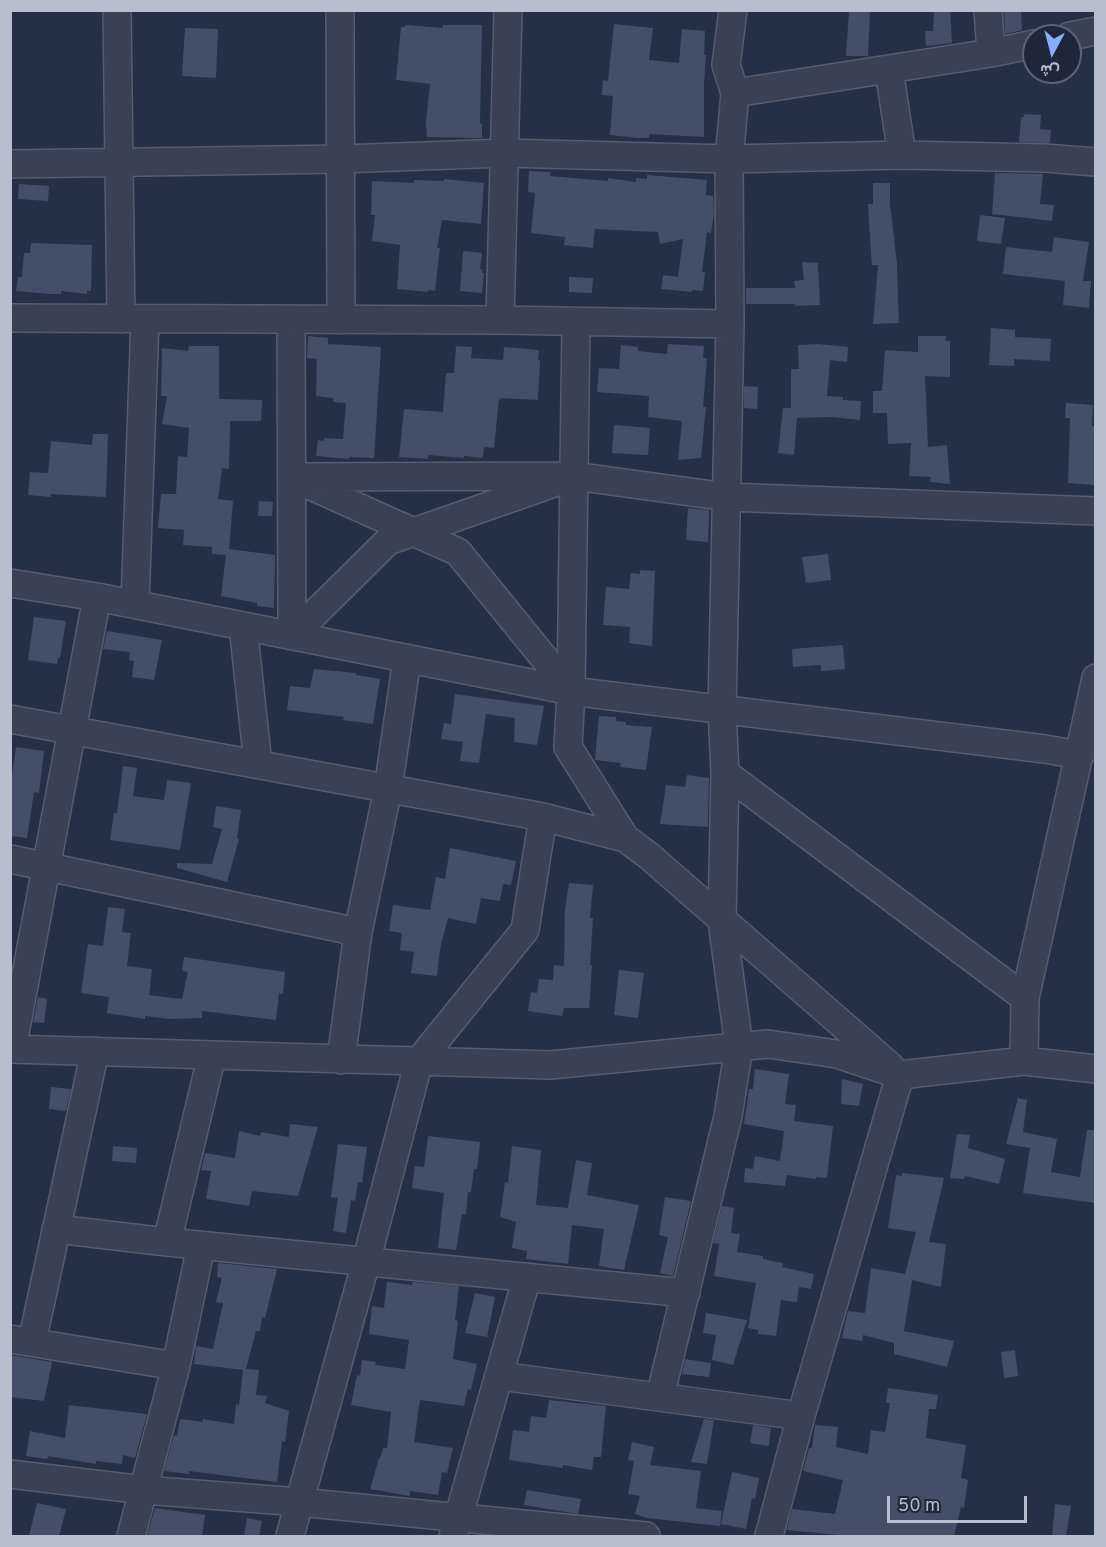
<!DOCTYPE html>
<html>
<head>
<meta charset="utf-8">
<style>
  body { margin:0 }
  #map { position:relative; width:1106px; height:1547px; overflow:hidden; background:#243045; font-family:Overpass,Vazirmatn,sans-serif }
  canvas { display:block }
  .frame { position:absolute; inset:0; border:12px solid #b7bece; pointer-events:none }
  .north { position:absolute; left:1022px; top:24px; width:60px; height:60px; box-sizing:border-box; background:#1e273a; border:2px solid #5b6375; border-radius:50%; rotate:187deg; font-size:16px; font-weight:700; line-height:24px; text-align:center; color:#b7bece }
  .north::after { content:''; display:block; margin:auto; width:21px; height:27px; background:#8aaeff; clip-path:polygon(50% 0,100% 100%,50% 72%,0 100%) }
  .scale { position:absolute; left:887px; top:1496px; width:140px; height:27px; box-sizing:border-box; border:3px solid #b7bece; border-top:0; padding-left:8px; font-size:18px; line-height:21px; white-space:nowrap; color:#b7bece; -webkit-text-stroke:4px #1e273a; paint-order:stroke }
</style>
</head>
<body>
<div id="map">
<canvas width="1106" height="1547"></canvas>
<div class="frame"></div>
<div class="north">ش</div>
<div class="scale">50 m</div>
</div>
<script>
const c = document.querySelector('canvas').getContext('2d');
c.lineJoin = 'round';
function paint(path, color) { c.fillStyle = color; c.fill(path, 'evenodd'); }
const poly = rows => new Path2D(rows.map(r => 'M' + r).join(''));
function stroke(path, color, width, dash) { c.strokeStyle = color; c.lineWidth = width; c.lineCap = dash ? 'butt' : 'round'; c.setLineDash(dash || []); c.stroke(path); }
paint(poly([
  [849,10,870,10,868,56,846,56],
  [934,10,950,10,952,43,926,46,925,31,933,31],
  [1004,10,1021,10,1022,30,1005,34],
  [614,24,653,28,649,60,679,63,682,29,705,31,704,55,706,55,704,85,704,137,649,134,649,138,637,138,610,135,613,96,602,95,603,80,608,81],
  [405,25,443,28,443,25,482,25,480,123,482,124,482,138,427,137,426,121,430,84,396,80,401,27,405,27],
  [185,28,218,29,216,78,182,76],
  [1024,114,1041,115,1040,129,1051,130,1050,143,1019,142,1021,117,1024,117],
  [529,171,550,172,550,176,608,181,608,178,636,182,636,178,647,179,647,175,707,180,706,195,713,196,714,213,711,233,707,232,702,272,705,272,703,291,692,290,692,292,661,289,663,275,678,277,683,239,660,244,658,232,595,229,593,248,564,245,565,237,531,233,535,193,528,192],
  [995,173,1043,174,1040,204,1054,205,1052,221,992,214],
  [444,179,484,183,481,224,442,220,437,248,440,248,435,291,428,290,428,292,397,289,400,245,372,241,375,215,371,215,372,181,414,183,414,180,444,181],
  [873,183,890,183,890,203,897,264,899,323,873,324,878,265,872,265,870,240,868,204,873,204],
  [19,184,49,186,48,201,18,199],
  [980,215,1005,218,1001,244,977,241],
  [1054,237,1089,242,1083,281,1091,281,1089,308,1063,305,1065,281,1003,274,1006,247,1052,252],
  [31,243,92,245,91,291,87,291,87,294,61,291,61,294,50,294,16,291,18,277,22,277,24,253,30,253],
  [463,251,482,253,480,269,482,269,482,273,484,273,482,293,460,291],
  [802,262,818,263,820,305,796,306,795,304,746,304,746,288,795,288,794,281,804,280],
  [569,277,593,278,592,293,569,292],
  [991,328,1015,330,1015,337,1051,339,1050,361,1014,359,1014,366,989,365],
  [308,336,328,338,328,344,381,347,374,458,349,457,349,459,316,456,318,440,324,441,324,438,343,439,346,403,333,402,333,398,316,396,317,359,307,358],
  [918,336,946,336,945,341,950,341,950,377,925,376,928,447,947,445,950,484,930,482,931,477,909,476,911,443,888,444,887,413,873,413,873,391,882,391,885,350,918,352],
  [668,344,704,346,703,358,707,358,703,407,706,407,701,458,678,460,682,421,648,417,649,396,597,392,599,368,619,369,621,345,638,347,638,351,667,354],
  [818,344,848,347,847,362,830,360,827,396,843,397,843,400,861,401,860,420,832,417,797,418,794,455,778,453,783,408,791,408,791,369,799,369,798,345],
  [189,346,219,346,219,399,262,400,261,421,230,421,229,469,222,468,218,499,233,501,229,549,275,555,274,608,257,606,257,603,221,596,226,555,212,554,212,547,183,545,184,530,158,528,161,494,176,494,178,456,187,457,189,428,162,424,167,396,161,396,162,348,188,351],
  [456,346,472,347,471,358,503,360,504,347,539,350,538,360,540,360,538,400,501,398,501,400,499,399,494,448,484,447,483,458,464,456,464,458,428,455,428,459,399,457,404,409,443,412,446,373,454,373],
  [744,386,758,387,757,409,744,408],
  [1066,403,1093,405,1092,426,1095,426,1095,485,1068,483,1070,418,1065,418],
  [614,425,650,428,648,455,612,453],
  [93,434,108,434,106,497,51,494,51,497,28,495,30,472,48,473,51,441,92,445],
  [259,501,273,502,272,516,258,516],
  [688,508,709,510,708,542,686,540],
  [828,554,831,580,806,583,802,557],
  [640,570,655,571,652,646,629,643,630,627,603,625,606,587,629,589,631,573,640,574],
  [34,617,66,621,60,658,58,658,57,664,28,660],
  [107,631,162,640,154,680,132,677,134,661,129,660,130,652,103,649],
  [843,645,845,669,821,671,821,665,793,667,792,649],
  [314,669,356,673,356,675,380,679,373,724,343,720,344,717,287,710,290,686,310,688],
  [455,694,544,706,537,745,514,742,515,718,486,714,479,763,460,761,463,742,441,739,444,723,451,724],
  [599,716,616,717,616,721,626,722,626,725,652,727,646,770,620,767,621,763,595,760],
  [16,747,44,751,39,793,34,792,27,838,10,836,10,789],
  [123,766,137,768,133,796,164,800,167,780,191,783,180,850,110,840,114,813,117,813],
  [687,775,709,778,708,827,660,824,666,785,685,787],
  [216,806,241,810,237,838,239,839,227,882,177,868,177,863,212,864,222,829,213,827],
  [450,848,516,861,511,885,503,884,500,901,481,898,476,924,448,918,440,949,437,976,411,973,414,952,400,950,402,933,389,931,393,905,430,910,436,877,445,879],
  [569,883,593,885,590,918,593,918,590,965,592,965,589,1008,564,1008,562,1016,528,1011,531,992,537,993,539,979,553,980,554,965,564,966,565,909],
  [108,907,125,909,122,932,131,933,127,966,152,969,149,995,182,999,188,972,182,971,184,957,285,972,283,994,279,993,276,1020,202,1011,202,1018,170,1019,145,1016,145,1019,107,1013,109,997,81,993,88,944,103,946],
  [619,970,644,973,638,1018,614,1015],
  [38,997,47,999,44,1023,33,1022],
  [755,1069,789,1074,785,1104,796,1105,794,1121,833,1126,827,1178,816,1177,816,1179,787,1175,785,1186,744,1182,745,1168,753,1169,755,1156,780,1161,784,1131,744,1124,749,1089,753,1089],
  [842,1079,863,1084,859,1106,841,1104],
  [51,1087,71,1089,66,1111,49,1109],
  [1018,1098,1027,1100,1023,1132,1057,1139,1051,1172,1080,1177,1087,1130,1095,1130,1095,1203,1023,1193,1030,1148,1006,1144],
  [290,1124,318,1127,298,1196,252,1191,249,1206,206,1199,211,1171,201,1170,205,1153,235,1158,239,1131,260,1136,261,1132,289,1137],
  [957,1134,970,1135,968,1148,1005,1159,999,1184,965,1176,964,1179,950,1178],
  [428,1136,480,1142,477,1169,474,1169,471,1192,468,1192,466,1214,462,1214,456,1250,438,1248,444,1193,412,1188,415,1166,424,1167],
  [338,1144,367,1147,362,1183,358,1182,355,1201,351,1200,346,1233,333,1231,338,1198,331,1197],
  [113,1146,137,1148,136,1163,112,1161],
  [512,1146,541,1150,536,1205,568,1208,576,1160,592,1163,587,1195,639,1205,624,1270,599,1266,604,1229,572,1225,568,1264,526,1259,527,1251,512,1248,516,1222,500,1217,505,1182,508,1183],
  [902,1173,944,1178,929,1242,946,1244,941,1287,912,1280,904,1331,954,1341,947,1367,894,1354,894,1343,863,1335,862,1341,842,1338,848,1311,865,1313,871,1268,905,1274,916,1232,888,1228,896,1175,902,1176],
  [665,1197,691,1201,673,1276,660,1273,668,1237,659,1235],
  [722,1206,734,1208,731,1233,740,1234,737,1252,763,1256,763,1259,783,1263,782,1267,814,1274,811,1289,799,1287,797,1302,781,1300,776,1336,758,1334,758,1330,748,1328,756,1283,714,1276,719,1244,713,1243],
  [218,1263,277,1269,265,1318,262,1317,260,1331,256,1331,246,1369,259,1370,256,1395,267,1396,265,1403,289,1411,285,1442,282,1441,277,1482,189,1471,189,1474,164,1471,174,1435,177,1436,180,1419,203,1422,203,1419,234,1424,236,1404,239,1405,243,1370,194,1364,196,1346,213,1349,223,1303,216,1302,222,1278,217,1277],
  [387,1282,412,1285,413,1282,459,1286,455,1320,458,1321,453,1359,477,1364,471,1390,468,1389,464,1406,420,1400,414,1442,453,1448,447,1473,442,1472,438,1495,410,1491,410,1496,370,1489,379,1458,380,1458,383,1448,387,1448,391,1412,351,1405,357,1375,360,1376,362,1360,376,1362,375,1365,405,1369,409,1340,369,1334,372,1306,384,1308],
  [475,1293,495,1297,487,1337,465,1333],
  [706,1313,747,1320,733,1365,712,1360,716,1335,703,1333],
  [1015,1350,1018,1376,1004,1378,1001,1352],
  [10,1355,52,1362,44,1401,10,1397],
  [685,1359,711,1363,709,1377,682,1374],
  [888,1388,938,1395,936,1409,929,1409,926,1438,966,1445,961,1478,968,1480,964,1508,961,1507,954,1536,848,1536,787,1530,792,1509,835,1514,843,1480,803,1471,809,1448,812,1448,815,1425,838,1427,836,1447,868,1454,871,1430,885,1432,890,1403,886,1403],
  [549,1400,606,1406,601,1457,594,1457,592,1470,563,1465,563,1468,509,1460,513,1430,529,1432,531,1416,546,1418],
  [69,1405,147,1414,135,1458,123,1455,122,1464,96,1461,96,1464,48,1456,47,1459,26,1456,30,1431,65,1438],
  [704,1419,714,1420,707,1464,691,1462],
  [753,1425,771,1428,769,1446,750,1443],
  [632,1442,654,1447,650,1465,701,1471,696,1508,722,1511,720,1526,647,1518,635,1514,640,1496,628,1494,634,1461,628,1460],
  [732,1472,759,1478,755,1499,752,1498,746,1529,721,1524],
  [527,1490,581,1499,578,1514,524,1505],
  [37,1503,66,1509,59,1536,29,1536],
  [1055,1504,1071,1506,1066,1536,1052,1536],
  [155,1508,205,1515,202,1536,147,1536],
  [247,1518,262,1521,259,1536,244,1536]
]), '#434f67');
const minor = poly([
  [117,10,121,319],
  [340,10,341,320],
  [988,10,991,53],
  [1070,36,1096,31],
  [889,70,902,155],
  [735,93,991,53,1034,44],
  [10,164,341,159,505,153,729,159,902,155,1044,158,1096,162],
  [10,318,500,320,730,324],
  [291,320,292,636],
  [500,320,508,10],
  [576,323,571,691,568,747,625,838],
  [292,477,574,476,727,497,1096,511],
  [300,481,458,552,571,691],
  [10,583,97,597,571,691,1045,749,1079,755,1096,736],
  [135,604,145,319],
  [243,626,258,764],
  [292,636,388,541,554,483],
  [10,719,543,817,625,838,649,856,890,1066],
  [725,773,1025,998],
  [10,859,358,932],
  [10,1049,550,1065,768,1044,837,1054,900,1075,1024,1061,1096,1069],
  [12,1049,97,597],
  [341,1060,358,932,388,789,407,659],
  [1024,1061,1025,998,1096,678],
  [56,1229,167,1242,686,1293],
  [167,1242,212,1055],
  [10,1339,176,1366],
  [32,1342,95,1051],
  [500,1376,801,1416],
  [660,1397,728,1116,739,1046,722,921,725,773,722,710,730,324,729,159,735,93,726,65,733,10],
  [10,1474,144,1490,299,1502,646,1536],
  [131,1536,176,1366,201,1246],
  [290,1536,366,1262,419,1061,525,930,543,817],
  [453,1536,527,1277],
  [769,1536,801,1416,900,1075]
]);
stroke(minor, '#555d6e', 30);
stroke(minor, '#394254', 27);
</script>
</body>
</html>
